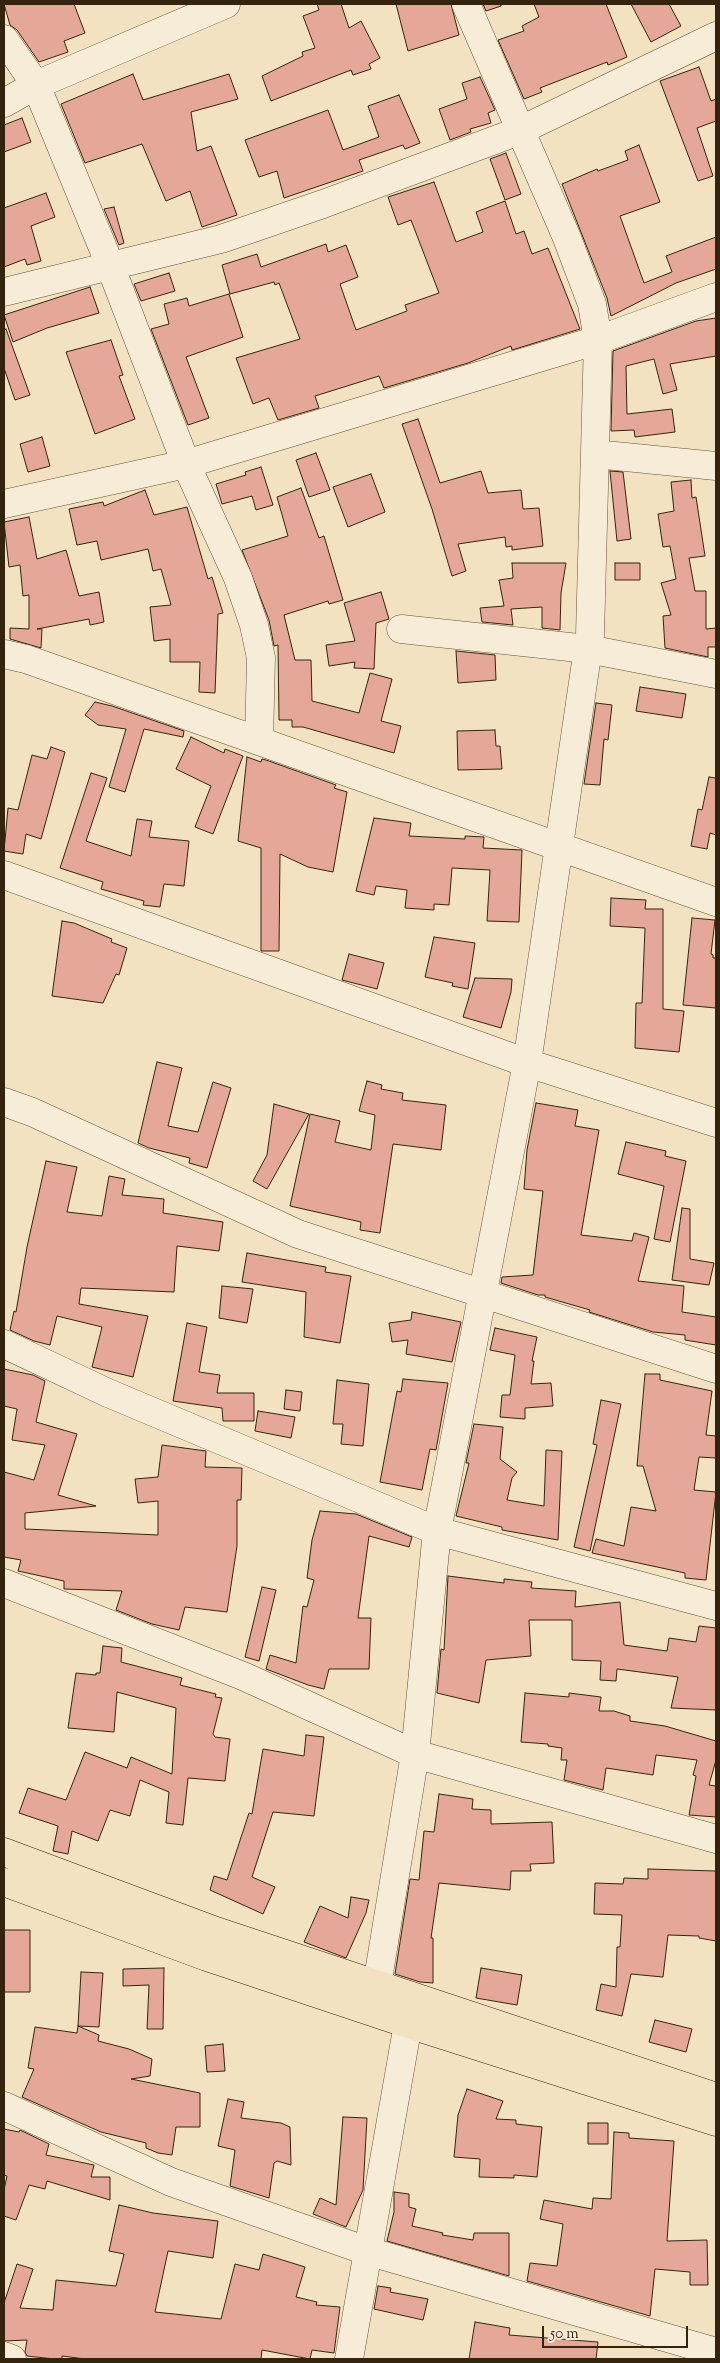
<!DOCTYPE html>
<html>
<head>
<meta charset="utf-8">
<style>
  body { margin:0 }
  #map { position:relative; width:720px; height:2363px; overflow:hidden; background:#f3e2c2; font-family:"Sorts Mill Goudy",serif }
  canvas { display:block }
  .frame { position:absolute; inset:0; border:5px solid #35240d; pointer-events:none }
  .scale { position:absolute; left:542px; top:2326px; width:146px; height:22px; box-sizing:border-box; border:2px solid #35240d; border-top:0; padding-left:6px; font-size:15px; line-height:18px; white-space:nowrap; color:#35240d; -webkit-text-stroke:4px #f7ecd7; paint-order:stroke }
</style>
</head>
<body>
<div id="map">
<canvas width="720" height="2363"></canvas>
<div class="frame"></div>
<div class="scale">50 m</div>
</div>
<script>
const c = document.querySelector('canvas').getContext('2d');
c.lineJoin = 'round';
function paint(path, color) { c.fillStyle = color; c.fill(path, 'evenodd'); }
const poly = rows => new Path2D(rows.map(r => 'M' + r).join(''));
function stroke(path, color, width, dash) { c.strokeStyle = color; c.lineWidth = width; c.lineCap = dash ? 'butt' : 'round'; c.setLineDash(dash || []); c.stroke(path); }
const building = poly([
  [4,4,74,4,85,33,64,41,68,52,39,62,17,30,10,25,4,4],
  [317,4,341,4,349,28,361,21,380,58,369,64,371,69,353,75,351,70,271,101,262,76,303,56,302,52,315,48,303,16,319,10,317,4],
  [396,4,451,4,459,35,408,51,396,4],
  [483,4,501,4,501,6,486,11,483,4],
  [534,4,606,4,627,57,608,65,607,62,540,88,542,92,524,99,498,40,524,31,522,26,539,17,534,4],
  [631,4,669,4,681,26,651,42,631,4],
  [699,67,711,101,716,99,716,121,697,128,713,176,698,181,660,81,699,67],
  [133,74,143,100,229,74,238,99,191,112,197,151,211,146,237,215,202,227,190,191,166,201,142,144,85,163,61,104,133,74],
  [480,77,495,110,488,113,491,123,470,129,471,132,450,140,439,109,467,99,462,83,480,77],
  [399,95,420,143,405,149,403,145,359,160,363,171,284,198,277,171,259,177,245,140,328,110,343,150,379,137,368,106,399,95],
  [22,118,31,142,4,152,4,125,22,118],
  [639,145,660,202,620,216,644,283,672,272,666,256,716,237,716,269,676,283,611,316,607,298,562,184,597,169,598,171,628,160,625,151,639,145],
  [506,153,521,194,505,200,490,159,506,153],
  [434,182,456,242,483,232,476,212,505,201,516,234,524,231,532,254,548,248,580,329,512,350,511,346,468,363,384,388,379,376,315,396,319,408,278,420,269,398,253,404,236,358,300,339,279,283,275,285,274,282,230,294,222,265,257,254,261,267,326,244,328,252,346,245,358,277,340,284,356,330,407,311,405,305,439,293,411,220,398,225,388,197,434,182],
  [46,193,55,217,31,226,41,261,27,265,25,259,4,267,4,208,46,193],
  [114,207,124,243,119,245,104,209,114,207],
  [169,273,175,291,141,301,134,284,169,273],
  [90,287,99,313,47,328,13,342,4,315,90,287],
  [229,294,243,337,186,357,209,418,188,425,151,329,169,324,164,304,187,298,189,306,229,294],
  [716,318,716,356,670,364,677,390,663,394,654,359,626,366,627,414,672,409,675,432,635,437,634,430,611,431,613,351,696,321,716,318],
  [6,329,30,395,15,400,4,368,4,330,6,329],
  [111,340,123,375,119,376,135,419,95,434,66,352,111,340],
  [418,419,440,483,481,471,488,493,521,490,523,509,539,508,543,546,512,550,512,546,506,547,505,537,458,544,466,571,452,576,432,509,402,424,418,419],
  [42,437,50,466,28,472,20,444,42,437],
  [316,453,330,490,309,497,296,460,316,453],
  [261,467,273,505,256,510,252,496,222,504,216,484,246,475,245,472,261,467],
  [610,471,623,472,631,539,617,541,610,471],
  [371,474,385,512,348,527,333,487,371,474],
  [691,480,692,498,696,497,705,556,689,558,695,591,706,591,706,629,716,628,716,647,708,647,708,657,665,648,663,616,671,615,661,583,676,579,670,546,663,547,658,514,674,511,671,482,691,480],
  [301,488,319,538,324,536,343,600,329,604,328,601,284,615,295,660,311,660,312,701,359,713,370,673,392,679,381,721,401,726,394,753,303,727,292,727,292,720,279,720,278,645,274,646,269,620,242,550,288,536,277,497,301,488],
  [145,490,154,515,187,507,208,579,212,577,223,613,218,614,215,693,199,692,200,662,170,662,170,639,154,641,150,607,171,605,161,569,153,571,148,549,101,560,97,541,77,545,69,509,103,502,104,506,145,490],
  [29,517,37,559,66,550,79,596,99,592,104,622,90,625,89,619,37,629,42,629,41,648,10,639,10,628,29,629,29,595,23,596,20,565,9,567,4,522,29,517],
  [512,563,566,563,561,593,560,630,542,628,542,607,511,609,513,625,482,622,480,608,504,606,499,580,513,578,512,563],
  [615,563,640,563,640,580,615,580,615,563],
  [381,592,389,619,376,623,374,669,354,668,355,662,329,666,326,645,355,641,344,603,381,592],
  [456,651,495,655,496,680,458,683,456,651],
  [640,687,686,694,682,718,636,711,640,687],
  [95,702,112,706,184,731,183,737,144,729,125,792,109,787,126,729,98,725,85,715,95,702],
  [596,703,612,705,608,740,604,739,600,785,584,784,596,703],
  [495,730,496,746,500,746,502,769,458,770,457,731,495,730],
  [191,737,224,753,225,749,243,756,213,834,195,827,211,786,176,769,191,737],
  [51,747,65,752,41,839,26,834,23,854,4,851,8,808,18,810,32,755,47,759,51,747],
  [247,757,261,762,262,759,266,760,336,785,334,788,347,792,333,872,308,867,280,854,279,951,261,951,261,848,238,841,247,757],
  [91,773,107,778,86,841,131,856,137,819,152,821,149,837,189,841,184,886,164,884,160,907,143,905,144,901,101,889,103,882,60,868,91,773],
  [709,777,716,778,716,835,710,833,707,849,691,846,698,809,702,810,709,777],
  [374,818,411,823,409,836,465,839,465,836,484,837,483,848,522,850,519,922,487,921,490,870,452,868,449,905,434,904,434,910,405,908,407,890,376,886,374,895,356,891,374,818],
  [611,898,646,900,645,909,663,909,663,1009,684,1011,679,1052,635,1048,636,1003,642,1003,645,928,610,926,611,898],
  [692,918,715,920,711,954,713,955,713,958,716,958,716,1008,683,1005,692,918],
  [62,921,74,923,112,939,111,942,127,948,119,975,116,974,103,1003,52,996,62,921],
  [434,937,475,943,468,989,452,986,453,983,425,977,434,937],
  [349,954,384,963,377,989,342,980,349,954],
  [475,978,512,979,511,992,501,1028,463,1017,475,978],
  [157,1062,182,1068,168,1126,198,1132,213,1082,231,1088,207,1168,189,1163,190,1158,149,1148,138,1143,157,1062],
  [367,1081,382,1085,381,1089,403,1093,402,1100,446,1105,441,1150,393,1144,380,1233,360,1230,361,1222,290,1206,310,1114,340,1121,335,1142,371,1150,375,1115,359,1111,367,1081],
  [536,1103,578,1110,575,1126,599,1130,581,1235,632,1241,634,1233,649,1237,638,1281,684,1286,682,1312,716,1317,716,1345,685,1340,685,1335,653,1332,589,1312,590,1310,545,1297,545,1295,538,1295,501,1283,502,1277,533,1275,543,1191,524,1189,527,1150,536,1103],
  [274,1104,309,1114,267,1189,253,1181,267,1155,274,1104],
  [626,1142,666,1151,665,1156,686,1161,670,1242,654,1239,664,1186,618,1174,626,1142],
  [46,1161,77,1167,67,1212,102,1216,109,1176,125,1179,122,1195,164,1199,163,1213,223,1222,219,1251,177,1246,174,1292,81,1288,79,1304,148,1316,133,1377,92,1367,102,1327,57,1316,50,1345,34,1341,10,1330,14,1311,16,1312,27,1247,46,1161],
  [682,1208,690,1209,690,1259,714,1263,709,1285,672,1280,682,1208],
  [247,1253,326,1267,325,1272,351,1276,340,1343,304,1337,306,1292,242,1282,247,1253],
  [222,1286,253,1289,247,1323,219,1318,222,1286],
  [412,1312,461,1322,452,1362,406,1354,408,1340,392,1342,389,1323,411,1320,412,1312],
  [187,1323,207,1327,199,1372,220,1375,217,1393,254,1393,254,1421,223,1421,222,1408,173,1401,187,1323],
  [495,1328,537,1337,532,1361,534,1361,531,1384,551,1383,553,1406,525,1408,525,1419,500,1417,502,1395,510,1395,515,1355,490,1350,495,1328],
  [4,1369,33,1375,45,1381,36,1422,77,1434,58,1495,96,1506,25,1513,25,1529,158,1535,158,1501,138,1503,135,1479,158,1477,162,1445,206,1451,205,1467,242,1468,241,1500,237,1500,237,1546,227,1612,185,1607,179,1630,152,1624,116,1610,122,1591,64,1589,64,1581,18,1571,21,1560,4,1557,4,1472,34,1480,45,1445,12,1440,17,1409,4,1406,4,1369],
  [645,1374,660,1374,660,1380,712,1391,706,1435,716,1436,716,1458,699,1457,694,1490,716,1492,706,1580,685,1578,685,1573,592,1553,596,1539,624,1546,631,1507,656,1511,643,1466,637,1466,645,1374],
  [403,1379,448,1383,436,1450,430,1449,422,1490,380,1482,397,1391,401,1392,403,1379],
  [337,1380,369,1384,363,1446,341,1444,343,1424,333,1424,337,1380],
  [286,1390,302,1392,300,1411,284,1409,286,1390],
  [601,1400,621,1404,590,1551,574,1547,597,1445,593,1444,601,1400],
  [258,1411,295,1417,291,1438,255,1431,258,1411],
  [474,1424,503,1427,500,1459,517,1472,512,1478,507,1500,544,1506,546,1450,562,1451,558,1540,502,1530,502,1527,456,1516,469,1463,466,1463,474,1424],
  [320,1511,356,1514,412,1537,409,1547,369,1536,358,1618,371,1618,369,1669,329,1669,324,1689,308,1685,266,1669,270,1655,296,1663,303,1606,307,1607,314,1580,307,1578,312,1540,320,1511],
  [448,1576,504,1583,504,1579,532,1582,531,1588,576,1591,575,1607,620,1602,624,1645,667,1651,669,1638,696,1642,699,1626,716,1628,716,1710,671,1708,678,1677,617,1669,616,1681,600,1680,601,1661,572,1660,572,1620,529,1620,531,1656,486,1660,479,1703,437,1693,441,1649,444,1650,448,1576],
  [262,1587,276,1590,259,1661,245,1657,262,1587],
  [103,1646,122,1648,121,1662,182,1678,180,1685,216,1694,215,1697,222,1698,213,1734,215,1737,230,1739,225,1781,188,1778,183,1825,166,1823,169,1792,140,1780,130,1816,110,1810,98,1841,72,1831,68,1854,53,1851,58,1826,19,1813,28,1788,66,1800,85,1752,127,1768,131,1757,172,1774,176,1708,117,1692,114,1732,68,1728,76,1673,96,1675,96,1673,100,1673,103,1646],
  [525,1693,569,1697,569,1693,601,1697,599,1711,614,1711,630,1716,630,1721,665,1726,716,1741,716,1760,709,1785,716,1786,716,1817,689,1815,696,1776,693,1775,697,1760,656,1755,653,1775,606,1768,603,1790,564,1780,567,1760,561,1760,562,1748,548,1746,548,1744,521,1742,525,1693],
  [306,1735,324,1737,314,1816,273,1812,252,1877,275,1887,263,1914,210,1890,214,1876,227,1880,249,1813,252,1814,263,1749,304,1756,306,1735],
  [439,1794,473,1799,472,1809,491,1810,491,1824,552,1822,554,1863,530,1864,531,1871,511,1871,510,1890,439,1883,431,1938,433,1938,433,1983,420,1982,395,1974,410,1879,419,1880,424,1831,434,1832,439,1794],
  [648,1869,716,1871,716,1941,699,1938,699,1936,668,1935,663,1977,631,1974,622,2016,596,2010,601,1984,616,1987,617,1947,620,1947,622,1915,594,1914,595,1883,623,1884,624,1878,648,1879,648,1869],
  [351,1897,369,1900,366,1913,346,1958,304,1942,320,1906,348,1918,351,1897],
  [4,1930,30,1930,30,1992,4,1992,4,1930],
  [164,1968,163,2029,147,2029,149,1985,123,1986,123,1969,164,1968],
  [481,1968,522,1975,517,2005,476,1998,481,1968],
  [81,1972,103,1973,99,2027,78,2026,81,1972],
  [655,2020,692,2029,686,2052,649,2042,655,2020],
  [78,2026,99,2035,98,2041,129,2049,152,2059,150,2076,131,2079,200,2093,200,2127,176,2127,172,2155,158,2153,146,2148,146,2143,101,2132,22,2097,34,2069,28,2068,35,2027,77,2033,78,2026],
  [223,2044,225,2071,207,2072,205,2046,223,2044],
  [467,2089,503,2101,496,2119,516,2120,516,2124,542,2127,537,2177,514,2175,514,2178,479,2177,480,2159,454,2157,458,2115,467,2089],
  [228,2099,244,2102,241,2118,281,2123,290,2127,291,2165,277,2161,274,2163,269,2198,230,2186,235,2150,218,2146,228,2099],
  [343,2117,367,2118,363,2190,346,2227,313,2214,320,2198,336,2205,343,2117],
  [588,2123,608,2123,608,2144,588,2144,588,2123],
  [4,2129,19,2132,20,2130,49,2144,46,2155,94,2165,91,2177,110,2177,110,2200,47,2181,45,2189,29,2185,16,2220,4,2216,4,2190,7,2176,4,2175,4,2129],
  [614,2132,629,2133,629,2138,674,2141,667,2241,707,2240,708,2285,690,2285,690,2272,655,2269,650,2316,527,2281,530,2263,557,2266,563,2224,540,2219,544,2200,592,2209,593,2198,611,2199,614,2132],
  [394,2192,409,2194,409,2207,416,2209,412,2226,443,2233,442,2235,473,2240,474,2233,509,2233,509,2276,387,2241,394,2212,394,2192],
  [119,2205,153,2213,218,2221,213,2258,168,2251,155,2312,221,2319,235,2264,259,2270,263,2254,305,2267,296,2297,317,2302,316,2305,340,2307,334,2353,312,2350,310,2359,262,2350,261,2359,85,2359,62,2356,62,2359,54,2359,27,2356,25,2352,27,2340,4,2341,4,2303,17,2264,33,2269,20,2308,53,2310,56,2280,116,2286,124,2254,109,2251,119,2205],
  [378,2286,391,2288,390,2292,428,2299,423,2320,374,2309,378,2286],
  [475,2322,510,2328,509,2335,598,2342,596,2359,469,2359,475,2322]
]);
paint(building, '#e4a798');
stroke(building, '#35240d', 1);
const minor = poly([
  [4,39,36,85,110,265,186,464,238,578,254,625,261,658,259,741],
  [4,103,36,85,226,4],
  [4,292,221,239,323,204,519,131,716,36],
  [595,454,716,466],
  [4,504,186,464,598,340,716,297],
  [401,629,588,649,716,674],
  [4,654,26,659,716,902],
  [4,875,527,1063,716,1123],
  [4,1102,32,1112,298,1234,716,1369],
  [4,1344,108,1393,437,1531,716,1606],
  [4,1583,243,1676,415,1754,716,1839],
  [377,1985,415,1754,437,1531,527,1063,590,635,598,340,592,304,567,238,466,4],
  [4,2106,171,2182,367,2251,716,2352],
  [4,2356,12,2359],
  [349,2359,408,2024]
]);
const major = poly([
  [4,1852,216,1931,716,2097],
  [4,1882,207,1957,408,2024,716,2122]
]);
stroke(minor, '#64543a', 29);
stroke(major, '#35240d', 29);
stroke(minor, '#f7ecd7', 28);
stroke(major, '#f3e2c2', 28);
</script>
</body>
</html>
